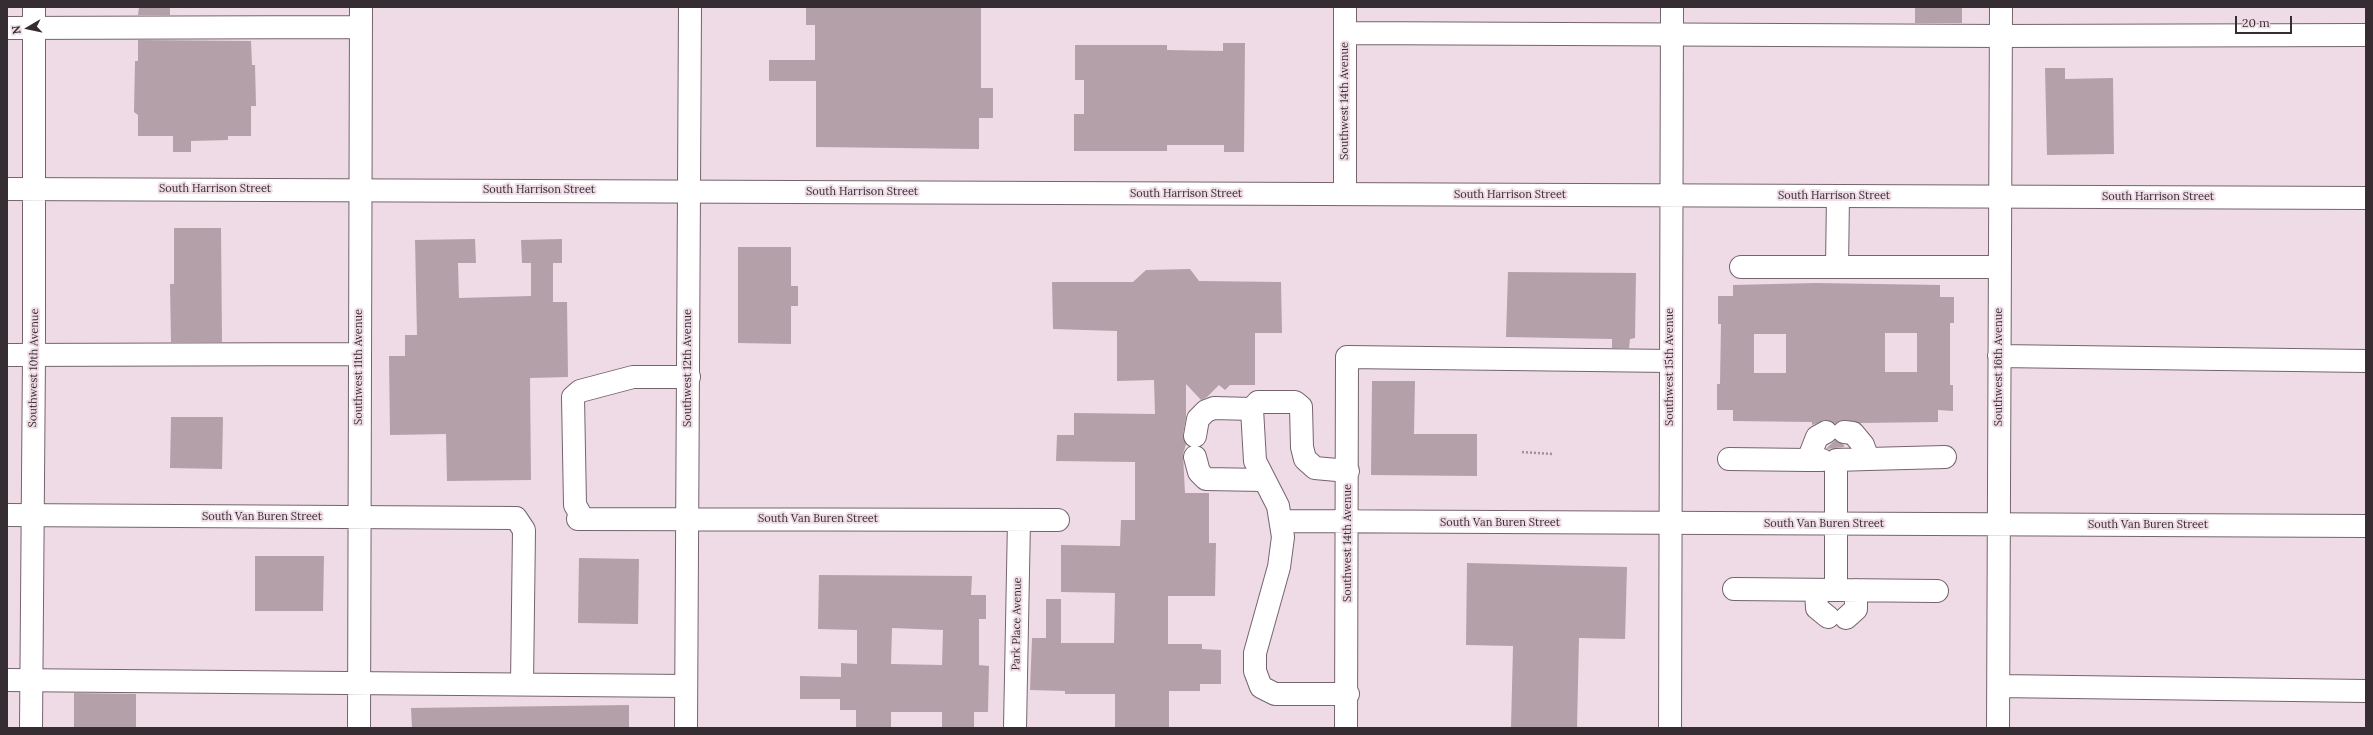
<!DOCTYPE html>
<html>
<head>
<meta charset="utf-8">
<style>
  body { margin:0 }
  #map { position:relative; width:2373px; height:735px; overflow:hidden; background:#efdbe5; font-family:Lora,serif }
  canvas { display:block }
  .frame { position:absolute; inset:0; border:8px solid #352d31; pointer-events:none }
  .north { position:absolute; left:8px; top:8px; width:40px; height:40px; -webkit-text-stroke:3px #efdbe5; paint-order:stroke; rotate:261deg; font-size:11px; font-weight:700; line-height:16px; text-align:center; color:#352d31 }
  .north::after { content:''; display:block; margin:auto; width:14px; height:18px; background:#352d31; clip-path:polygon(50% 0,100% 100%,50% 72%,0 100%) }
  .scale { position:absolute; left:2235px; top:16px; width:57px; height:18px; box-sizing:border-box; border:2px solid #352d31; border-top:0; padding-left:5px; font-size:12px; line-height:14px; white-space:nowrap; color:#352d31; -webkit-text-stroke:3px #efdbe5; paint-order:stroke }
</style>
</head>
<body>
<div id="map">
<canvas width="2373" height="735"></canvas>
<div class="frame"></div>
<div class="north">N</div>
<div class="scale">20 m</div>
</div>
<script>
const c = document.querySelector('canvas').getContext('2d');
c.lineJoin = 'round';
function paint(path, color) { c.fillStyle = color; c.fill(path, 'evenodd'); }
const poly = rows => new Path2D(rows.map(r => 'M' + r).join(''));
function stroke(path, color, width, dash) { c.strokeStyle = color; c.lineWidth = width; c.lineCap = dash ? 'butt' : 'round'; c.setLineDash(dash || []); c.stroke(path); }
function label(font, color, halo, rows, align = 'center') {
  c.font = font + ' Lora,serif'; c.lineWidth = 4; c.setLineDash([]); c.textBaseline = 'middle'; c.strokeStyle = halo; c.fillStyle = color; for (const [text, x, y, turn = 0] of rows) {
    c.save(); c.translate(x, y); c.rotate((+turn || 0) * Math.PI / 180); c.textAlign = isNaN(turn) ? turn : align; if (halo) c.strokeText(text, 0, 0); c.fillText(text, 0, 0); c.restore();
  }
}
paint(poly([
  [139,7,170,7,170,15,138,15],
  [806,7,981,7,981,88,993,88,993,118,979,118,979,149,816,147,816,81,769,81,769,60,815,60,815,25,806,25],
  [1915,7,1962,7,1962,23,1915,23],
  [138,40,251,41,252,65,255,65,256,106,251,106,251,136,228,136,228,140,191,141,191,152,173,152,173,136,138,136,138,115,134,112,135,61,138,61],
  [1223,43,1245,43,1244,152,1224,152,1224,145,1167,145,1167,151,1074,151,1074,114,1084,114,1084,80,1075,80,1075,45,1167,45,1167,50,1223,51],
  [2045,68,2065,68,2065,79,2113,78,2114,154,2047,155],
  [174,228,221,228,222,342,171,342,170,284,174,284],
  [475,239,476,263,458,263,459,298,531,296,531,263,522,263,521,240,562,239,562,263,553,263,553,302,567,302,568,377,530,378,531,480,447,481,446,434,390,435,389,356,405,356,405,335,417,335,415,240],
  [738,247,791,247,791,286,798,286,798,306,791,306,791,344,738,343],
  [1190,269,1199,281,1281,282,1282,333,1255,333,1255,385,1230,385,1225,390,1219,385,1207,397,1201,400,1186,384,1186,417,1183,434,1186,444,1183,454,1185,493,1209,493,1209,543,1216,543,1215,596,1168,596,1168,644,1202,644,1202,649,1221,650,1221,684,1200,684,1200,691,1169,691,1169,728,1115,728,1115,694,1065,694,1065,691,1030,690,1032,638,1046,638,1046,599,1061,599,1061,643,1114,643,1115,593,1061,592,1061,545,1120,546,1121,520,1135,520,1135,462,1056,461,1057,435,1074,435,1074,413,1155,414,1154,380,1117,381,1117,331,1053,329,1052,282,1133,282,1146,270],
  [1508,272,1636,273,1635,338,1630,339,1629,348,1612,348,1612,339,1506,337],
  [1816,283,1940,285,1940,297,1954,297,1954,323,1950,323,1950,385,1953,385,1953,411,1938,410,1938,422,1858,423,1845,420,1835,424,1826,420,1812,425,1812,422,1733,421,1733,410,1717,410,1717,384,1720,384,1721,324,1718,324,1718,296,1733,296,1733,285],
  [1885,333,1917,333,1917,372,1885,372],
  [1754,334,1786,334,1786,373,1754,373],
  [1372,381,1415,381,1414,434,1477,434,1477,476,1371,475],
  [171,417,223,417,222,469,170,468],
  [1835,440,1844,445,1844,447,1826,449],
  [255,556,324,556,323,611,255,611],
  [579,558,639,559,638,624,578,623],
  [1467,563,1627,567,1625,639,1579,638,1577,728,1511,728,1513,646,1466,645],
  [819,575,972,576,971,595,986,595,986,619,979,619,979,665,989,666,988,712,974,712,974,728,942,728,942,712,891,712,891,728,856,728,856,710,840,710,840,699,800,699,800,676,841,677,841,663,857,664,857,630,818,629],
  [892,628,943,630,942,665,891,664],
  [74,693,136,694,136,728,74,728],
  [629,705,629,728,412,728,411,708]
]), '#b3a0a9');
const minor = poly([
  [7,28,361,27],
  [1345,33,2001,36,2366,35],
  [1345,194,1345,7],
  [1741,267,1999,267],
  [1837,267,1838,196],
  [7,355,359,354],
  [1999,356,2366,361],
  [1844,432,1853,433,1863,445,1868,459,1836,460,1836,590,1937,591],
  [1195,436,1198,419,1206,411,1214,408,1252,409],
  [1195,457,1199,472,1206,479,1263,480],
  [1729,459,1808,460],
  [1868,459,1945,457],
  [1822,460,1808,460,1817,437,1826,432],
  [7,515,516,518,524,530,522,684],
  [578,519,1058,520],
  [583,519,575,505,573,397,580,391,633,377,689,377],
  [1281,521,2366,526],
  [1734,589,1836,590],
  [1816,590,1817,608,1828,617],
  [1846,618,1856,609,1856,590],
  [7,680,686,686],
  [1999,686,2366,691],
  [1348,694,1275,694,1261,687,1255,671,1255,653,1279,567,1283,537,1278,506,1255,461,1252,409,1258,402,1295,402,1301,407,1302,447,1305,459,1315,468,1348,471],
  [359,728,361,7],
  [686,728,690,7],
  [1015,728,1019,520],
  [1346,728,1347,357,1670,361],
  [1998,728,2001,7]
]);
const major = poly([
  [7,189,2366,198],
  [31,728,34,355,34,7],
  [1670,728,1672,7]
]);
stroke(minor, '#75646d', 24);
stroke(major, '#75646d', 24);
stroke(poly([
  [1522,452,1553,454]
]), '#a09199', 2.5, [2, 2]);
stroke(minor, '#fff', 22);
stroke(major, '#fff', 22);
label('11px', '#352d31', '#efdbe5', [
  ["Southwest 14th Avenue",1345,101,-90],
  ["South Harrison Street",215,189],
  ["South Harrison Street",539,190],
  ["South Harrison Street",862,192],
  ["South Harrison Street",1186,194],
  ["South Harrison Street",1510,195],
  ["South Harrison Street",1834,196],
  ["South Harrison Street",2158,197],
  ["Southwest 11th Avenue",359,367,-90],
  ["Southwest 15th Avenue",1670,367,-90],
  ["Southwest 16th Avenue",1999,367,-90],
  ["Southwest 10th Avenue",34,368,-89],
  ["Southwest 12th Avenue",688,368,-90],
  ["South Van Buren Street",262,517],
  ["South Van Buren Street",818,519],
  ["South Van Buren Street",1500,523],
  ["South Van Buren Street",1824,524],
  ["South Van Buren Street",2148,525],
  ["Southwest 14th Avenue",1348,543,-90],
  ["Park Place Avenue",1017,624,-89]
]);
</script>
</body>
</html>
